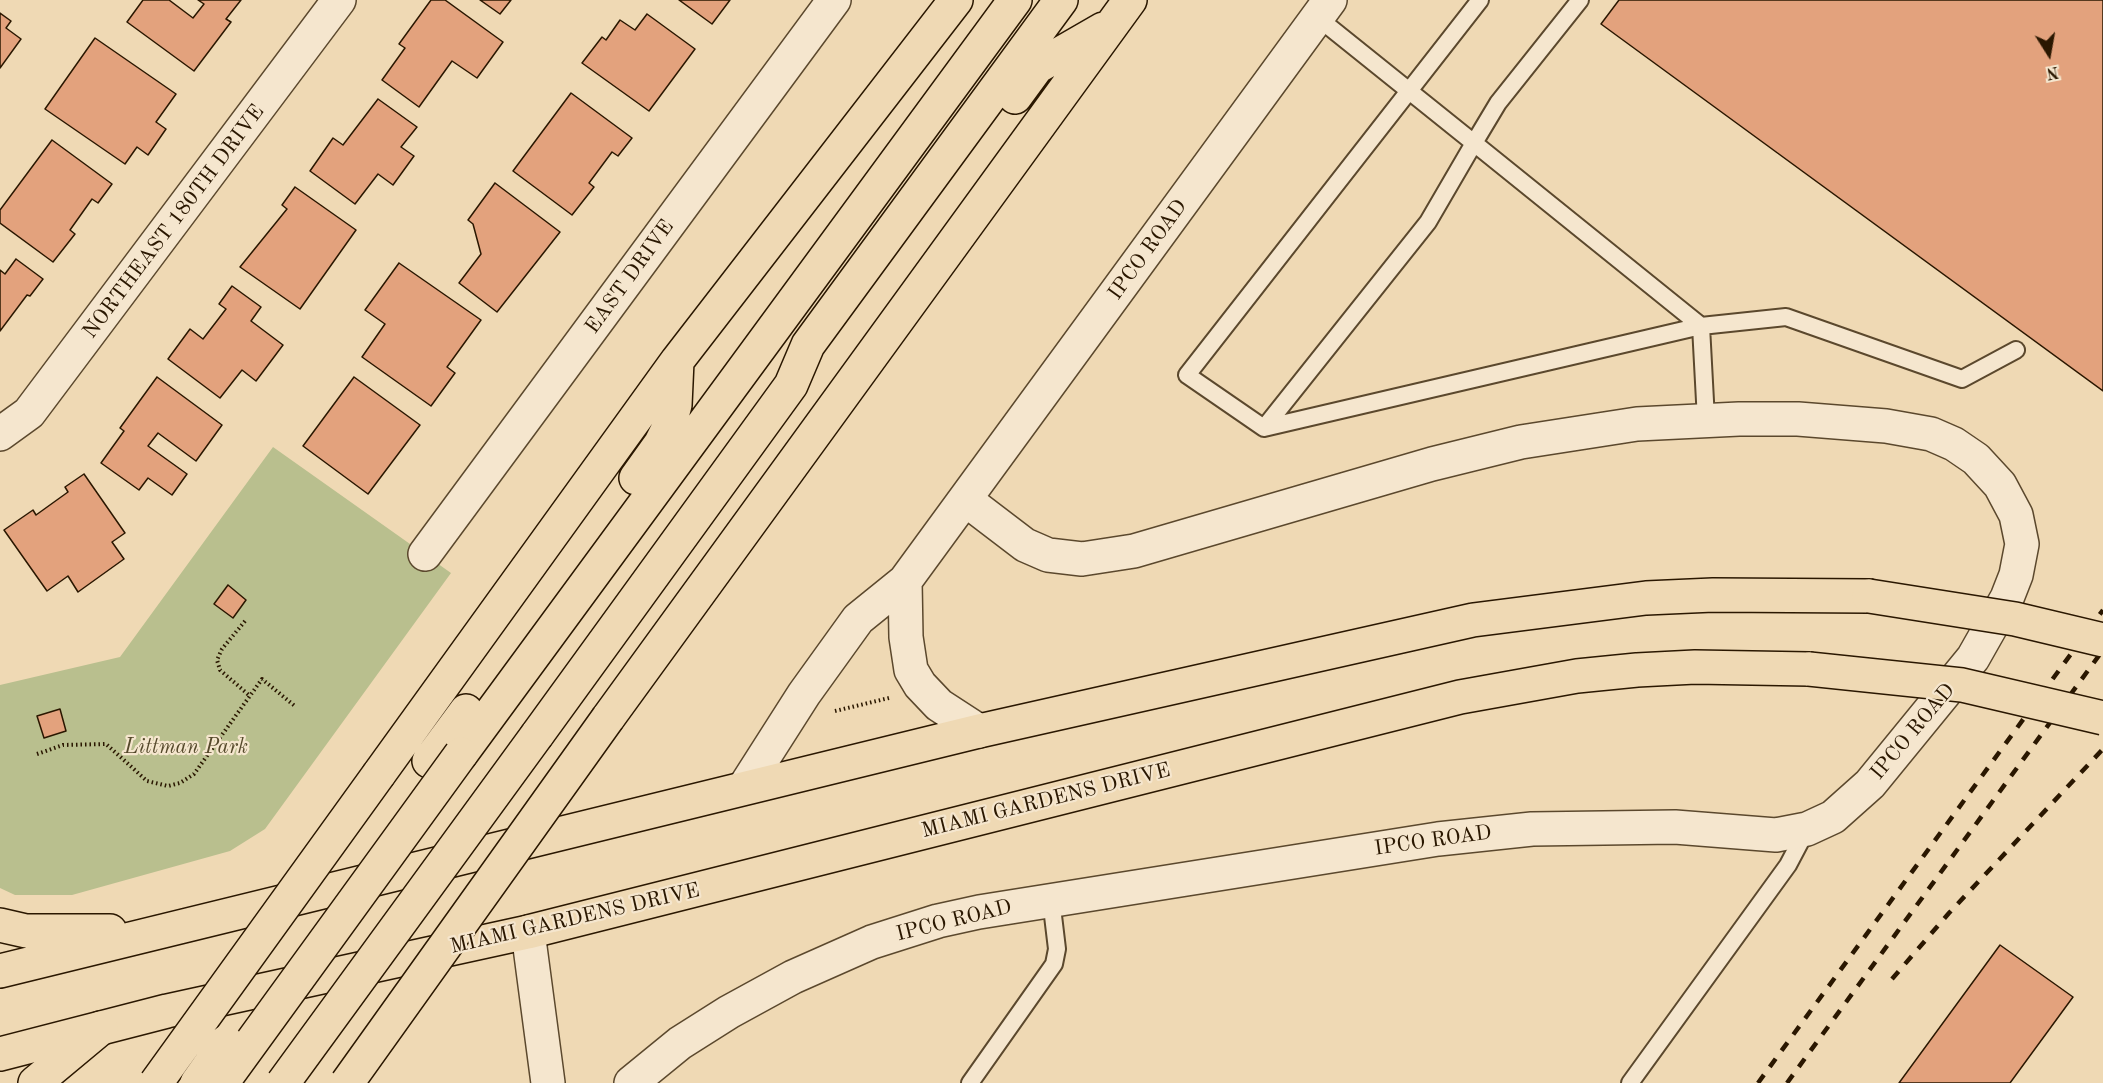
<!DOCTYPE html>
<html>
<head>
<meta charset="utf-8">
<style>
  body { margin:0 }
  #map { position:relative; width:2103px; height:1083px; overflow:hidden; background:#efd9b4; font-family:"Old Standard TT",serif }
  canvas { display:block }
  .north { position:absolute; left:2019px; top:24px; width:60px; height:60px; -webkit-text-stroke:4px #f5e6ce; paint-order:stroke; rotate:169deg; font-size:16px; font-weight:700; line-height:24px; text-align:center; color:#2a1700 }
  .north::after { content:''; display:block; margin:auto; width:21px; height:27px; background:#2a1700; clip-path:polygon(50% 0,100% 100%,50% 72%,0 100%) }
</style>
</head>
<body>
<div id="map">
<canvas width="2103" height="1083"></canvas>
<div class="north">N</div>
</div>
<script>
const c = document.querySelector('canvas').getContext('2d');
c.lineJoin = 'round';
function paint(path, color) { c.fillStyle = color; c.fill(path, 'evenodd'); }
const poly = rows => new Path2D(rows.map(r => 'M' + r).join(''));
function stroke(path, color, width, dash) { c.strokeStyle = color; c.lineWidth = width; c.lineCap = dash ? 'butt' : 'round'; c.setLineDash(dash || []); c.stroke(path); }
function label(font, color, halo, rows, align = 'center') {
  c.font = font + ' "Old Standard TT",serif'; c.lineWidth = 4.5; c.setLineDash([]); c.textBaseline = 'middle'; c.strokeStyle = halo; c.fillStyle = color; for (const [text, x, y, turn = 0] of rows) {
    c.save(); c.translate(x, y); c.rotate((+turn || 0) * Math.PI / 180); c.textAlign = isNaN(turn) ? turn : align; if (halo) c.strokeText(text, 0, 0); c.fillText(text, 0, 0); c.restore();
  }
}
paint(poly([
  [273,447,451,573,265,829,230,851,72,895,15,895,0,888,0,685,120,657]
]), '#b9bf8e');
const building = poly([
  [143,0,169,0,193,18,204,4,198,0,241,0,226,19,231,22,194,71,127,22,143,0],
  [431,0,445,0,503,42,477,78,452,61,419,107,382,80,405,48,399,44,431,0],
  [480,0,511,0,500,14,480,0],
  [679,0,730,0,712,24,679,0],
  [1619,0,2103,0,2103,391,1601,24,1619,0],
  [0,13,11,21,6,28,21,39,0,68,0,13],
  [647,14,695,49,649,111,582,63,602,37,606,40,620,20,635,30,647,14],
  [95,38,176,94,156,122,166,129,148,155,137,147,125,164,45,109,95,38],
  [571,93,632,138,618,156,612,152,589,183,594,187,572,215,513,171,571,93],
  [378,99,417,127,401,147,414,156,393,185,378,174,355,204,310,171,333,138,343,145,378,99],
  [52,140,112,184,98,203,92,199,70,230,75,234,53,262,0,223,0,210,52,140],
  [495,183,560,232,497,312,459,283,481,254,473,224,468,220,495,183],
  [295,187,356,230,300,309,240,267,287,209,282,205,295,187],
  [16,259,43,279,30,296,27,295,0,331,0,270,5,274,16,259],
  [399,263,481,320,447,367,455,373,431,406,362,357,385,324,365,310,399,263],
  [232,286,261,307,251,321,283,345,256,381,242,370,220,398,168,359,190,329,203,339,226,309,219,304,232,286],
  [157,377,222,425,196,461,158,433,148,446,187,474,172,495,148,478,139,490,101,463,124,431,120,428,157,377],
  [354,377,420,425,368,494,303,446,354,377],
  [84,474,125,533,112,542,124,559,78,592,68,576,47,591,4,530,33,510,36,515,68,492,65,487,84,474],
  [228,585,246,600,233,618,214,604,228,585],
  [60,709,66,731,44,738,37,716,60,709],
  [2000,945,2073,997,2010,1083,1899,1083,2000,945]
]);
paint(building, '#e3a27d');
stroke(building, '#2a1700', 1.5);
const lane = poly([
  [1480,0,1187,375,1264,428,1701,326,1786,317,1962,379,2016,350],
  [1317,17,1474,143,1498,103,1580,0],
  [1264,428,1428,222,1474,143,1701,326,1706,420],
  [970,1083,1054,964,1057,949,1051,899],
  [1630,1083,1788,865,1807,829]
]);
const street = poly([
  [0,434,29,413,339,0],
  [425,554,834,0],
  [905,581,906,637,911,670,920,685,939,705,979,731],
  [744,788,804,694,858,619,905,581,1330,0],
  [528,932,548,1083],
  [631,1083,680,1043,729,1012,793,977,872,942,938,921,979,912,1438,839,1532,829,1675,827,1776,835,1807,829,1833,817,1870,784,1973,658,2007,598,2016,575,2022,544,2016,515,2000,485,1976,459,1954,444,1931,434,1886,426,1798,419,1739,419,1637,424,1521,442,1432,464,1134,551,1082,559,1048,555,1025,545,966,500]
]);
const primary = poly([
  [0,925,26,931,110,931],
  [0,971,979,731,1473,620,1646,598,1713,595,1869,596],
  [0,1054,167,1011,528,932,1460,697,1577,676,1637,670,1695,667,1809,669]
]);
const highway = poly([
  [1015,97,1037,67,1103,29],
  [636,478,661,443,669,427,675,405,677,361],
  [608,718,1130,0],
  [537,735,791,385,808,345,1061,0],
  [461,754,1015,0],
  [429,761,466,711],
  [379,774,677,361,956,0],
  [35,1083,101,1028]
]);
stroke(lane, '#5b482d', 20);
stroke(street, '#5b482d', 36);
stroke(primary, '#2a1700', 36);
stroke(highway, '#2a1700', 36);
stroke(poly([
  [245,621,222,649,217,660,220,670,250,696],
  [835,711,889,698],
  [37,754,63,745,106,744,147,781,168,786,180,783,194,774,262,679,296,707]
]), '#2a1700', 4, [1.5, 3]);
stroke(lane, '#f5e6ce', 16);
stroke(street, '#f5e6ce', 33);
stroke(primary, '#efd9b4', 33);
stroke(highway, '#efd9b4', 33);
stroke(poly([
  [1892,979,1949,913,2103,749],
  [1758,1083,2103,610],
  [1787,1083,2103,650]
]), '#2a1700', 4.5, [10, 10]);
const primaryBridge = poly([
  [1869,596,2015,619,2103,640],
  [1809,669,1962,685,2103,718]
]);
const highwayBridge = poly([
  [156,1083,379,774],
  [197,1083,226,1042],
  [222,1083,461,754],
  [283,1083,537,735],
  [347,1083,608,718]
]);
stroke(primaryBridge, '#2a1700', 36, []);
stroke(highwayBridge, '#2a1700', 36, []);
stroke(primaryBridge, '#efd9b4', 33);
stroke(highwayBridge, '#efd9b4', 33);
label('21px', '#2a1700', '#f5e6ce', [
  ["NORTHEAST 180TH DRIVE",174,222,-53],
  ["IPCO ROAD",1148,250,-54],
  ["EAST DRIVE",630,277,-54],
  ["IPCO ROAD",1913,732,-50],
  ["MIAMI GARDENS DRIVE",1046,801,-14],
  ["IPCO ROAD",1433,841,-8],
  ["MIAMI GARDENS DRIVE",575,919,-13],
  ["IPCO ROAD",954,921,-14]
]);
label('italic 21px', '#55492b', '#f5e6ce', [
  ["Littman Park",186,747]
]);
</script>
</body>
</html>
